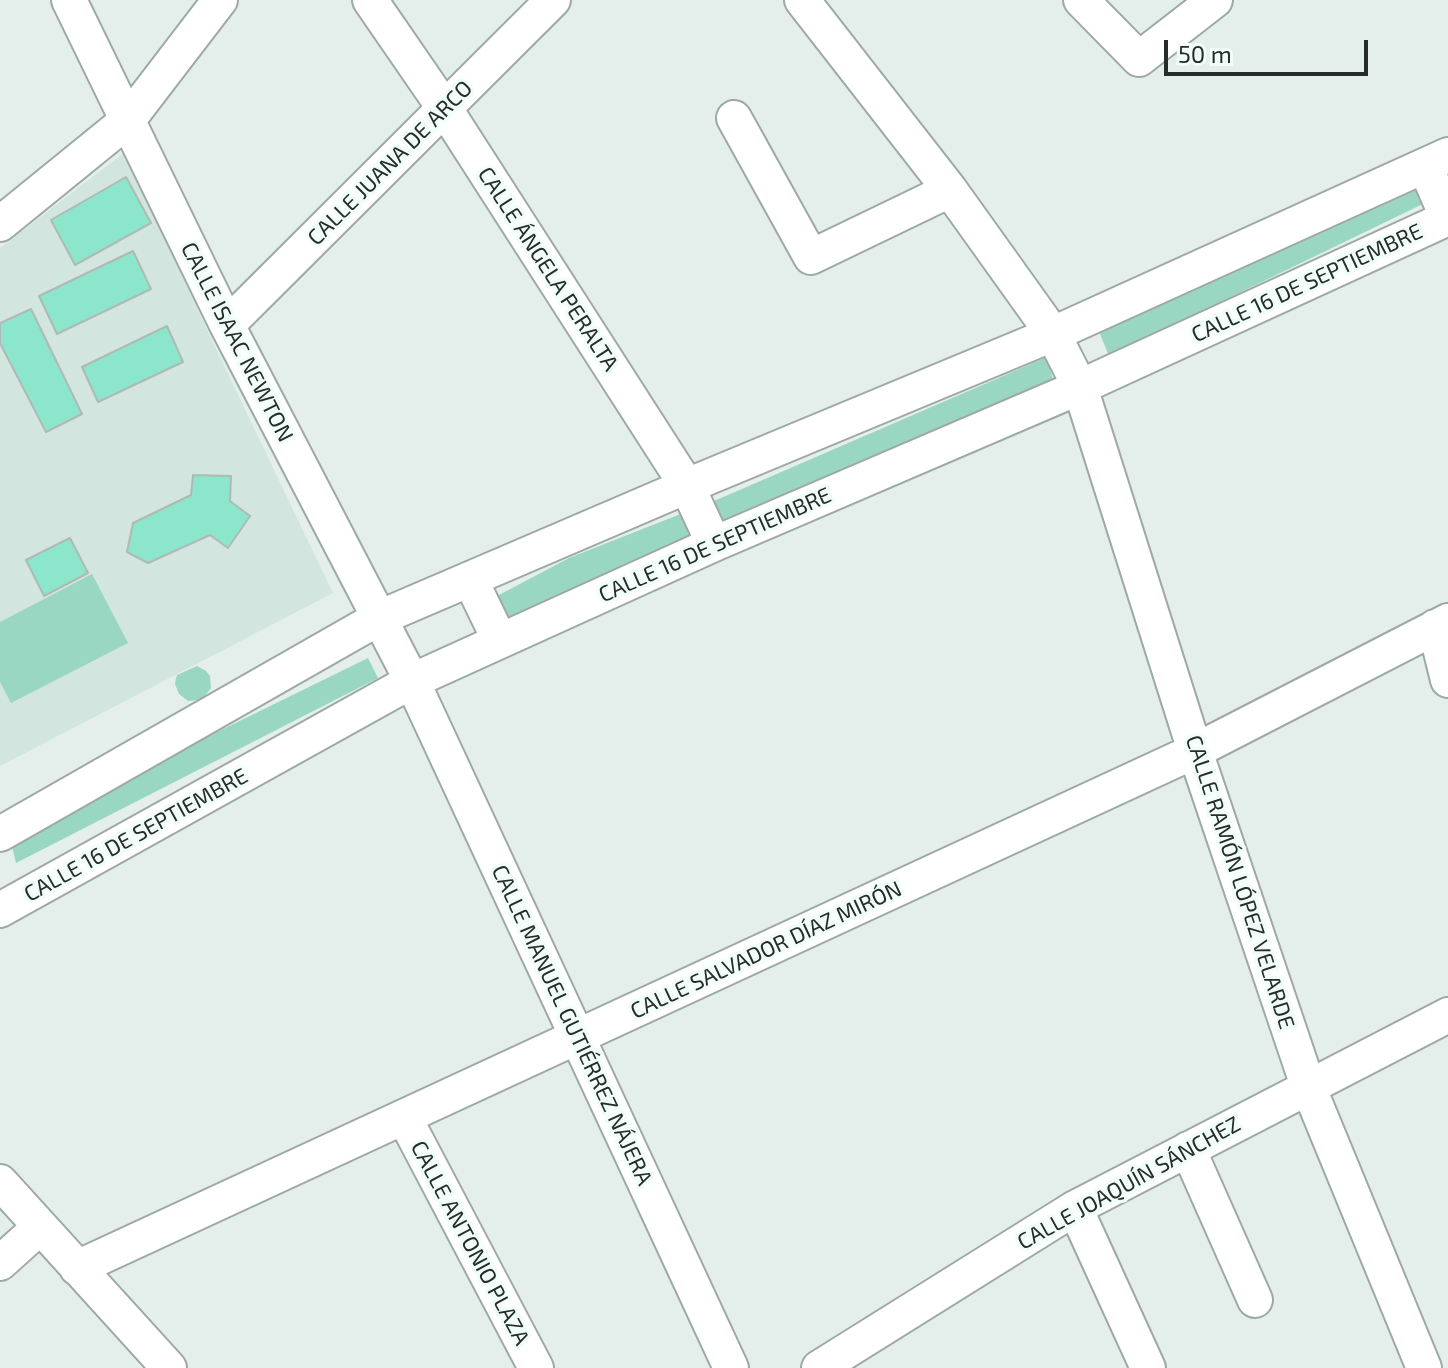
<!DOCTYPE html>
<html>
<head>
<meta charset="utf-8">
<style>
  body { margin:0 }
  #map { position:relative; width:1448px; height:1368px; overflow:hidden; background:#e4efeb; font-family:"Exo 2",sans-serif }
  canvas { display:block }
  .scale { position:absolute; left:1164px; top:40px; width:204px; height:36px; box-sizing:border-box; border:4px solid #272b2a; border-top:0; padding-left:10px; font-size:24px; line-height:28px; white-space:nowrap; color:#272b2a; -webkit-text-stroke:6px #f1fdf9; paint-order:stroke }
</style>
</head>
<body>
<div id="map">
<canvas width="1448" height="1368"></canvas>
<div class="scale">50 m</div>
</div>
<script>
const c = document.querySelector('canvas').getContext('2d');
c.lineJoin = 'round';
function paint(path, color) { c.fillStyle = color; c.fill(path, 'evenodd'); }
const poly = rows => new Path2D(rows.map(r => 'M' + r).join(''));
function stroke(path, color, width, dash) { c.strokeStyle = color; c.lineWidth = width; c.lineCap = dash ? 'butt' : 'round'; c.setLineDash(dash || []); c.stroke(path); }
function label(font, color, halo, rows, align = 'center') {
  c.font = font + ' "Exo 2",sans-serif'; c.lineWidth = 7; c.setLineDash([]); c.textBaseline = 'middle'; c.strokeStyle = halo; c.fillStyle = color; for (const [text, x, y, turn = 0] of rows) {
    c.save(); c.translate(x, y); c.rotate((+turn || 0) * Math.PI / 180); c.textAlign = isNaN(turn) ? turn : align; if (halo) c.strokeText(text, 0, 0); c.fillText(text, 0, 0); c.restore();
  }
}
paint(poly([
  [125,152,217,351,333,593,0,766,0,248]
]), '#d2e5de');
paint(poly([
  [1421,182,1429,201,1109,356,1098,329],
  [1047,357,1053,380,732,517,514,629,497,596,569,558,721,498],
  [92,574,128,643,11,703,0,682,0,622],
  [368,658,378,678,16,863,9,834],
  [197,666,206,671,210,676,211,688,204,697,199,700,188,701,179,694,175,684,176,678,177,675]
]), '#9ad7c3');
const building = poly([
  [126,177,151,223,75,265,51,220,126,177],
  [133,251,151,289,57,334,39,296,133,251],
  [31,309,82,414,46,432,0,343,0,323,31,309],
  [167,326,183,362,98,402,82,367,167,326],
  [193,475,231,476,230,501,250,516,228,548,210,535,148,563,127,552,133,523,191,495,193,475],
  [70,538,88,573,44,596,26,560,70,538]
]);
paint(building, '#8be6cb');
stroke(building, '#afbab6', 2);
const minor = poly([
  [69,0,227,325,412,681,731,1368],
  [370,0,445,109,687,486,714,544],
  [802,0,950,190,1053,334,1080,387,1195,751,1308,1086,1424,1368],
  [1081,0,1139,59,1215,0],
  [734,118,811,257,950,190],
  [1425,166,1448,219],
  [0,224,128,120,220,0],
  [227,325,553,0],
  [470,579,500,641],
  [1435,627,1448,680],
  [0,834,379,618,687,486,1053,334,1448,155],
  [0,910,412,681,714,544,1080,387,1448,218],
  [404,1117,536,1368],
  [1188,1149,1255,1300],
  [0,1182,169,1368],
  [1075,1208,1148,1368],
  [0,1263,40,1227],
  [77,1268,1195,751,1448,621],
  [819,1368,1075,1208,1448,1015]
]);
stroke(minor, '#9ea9a5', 38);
stroke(minor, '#fff', 34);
label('22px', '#272b2a', '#f1fdf9', [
  ["CALLE JUANA DE ARCO",390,163,-45],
  ["CALLE ÁNGELA PERALTA",548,269,57],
  ["CALLE 16 DE SEPTIEMBRE",1307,283,-25],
  ["CALLE ISAAC NEWTON",237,342,63],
  ["CALLE 16 DE SEPTIEMBRE",715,545,-24],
  ["CALLE 16 DE SEPTIEMBRE",136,835,-29],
  ["CALLE RAMÓN LÓPEZ VELARDE",1240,882,72],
  ["CALLE SALVADOR DÍAZ MIRÓN",766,950,-25],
  ["CALLE MANUEL GUTIÉRREZ NÁJERA",572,1025,65],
  ["CALLE JOAQUÍN SÁNCHEZ",1129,1183,-29],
  ["CALLE ANTONIO PLAZA",470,1243,62]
]);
</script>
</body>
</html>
